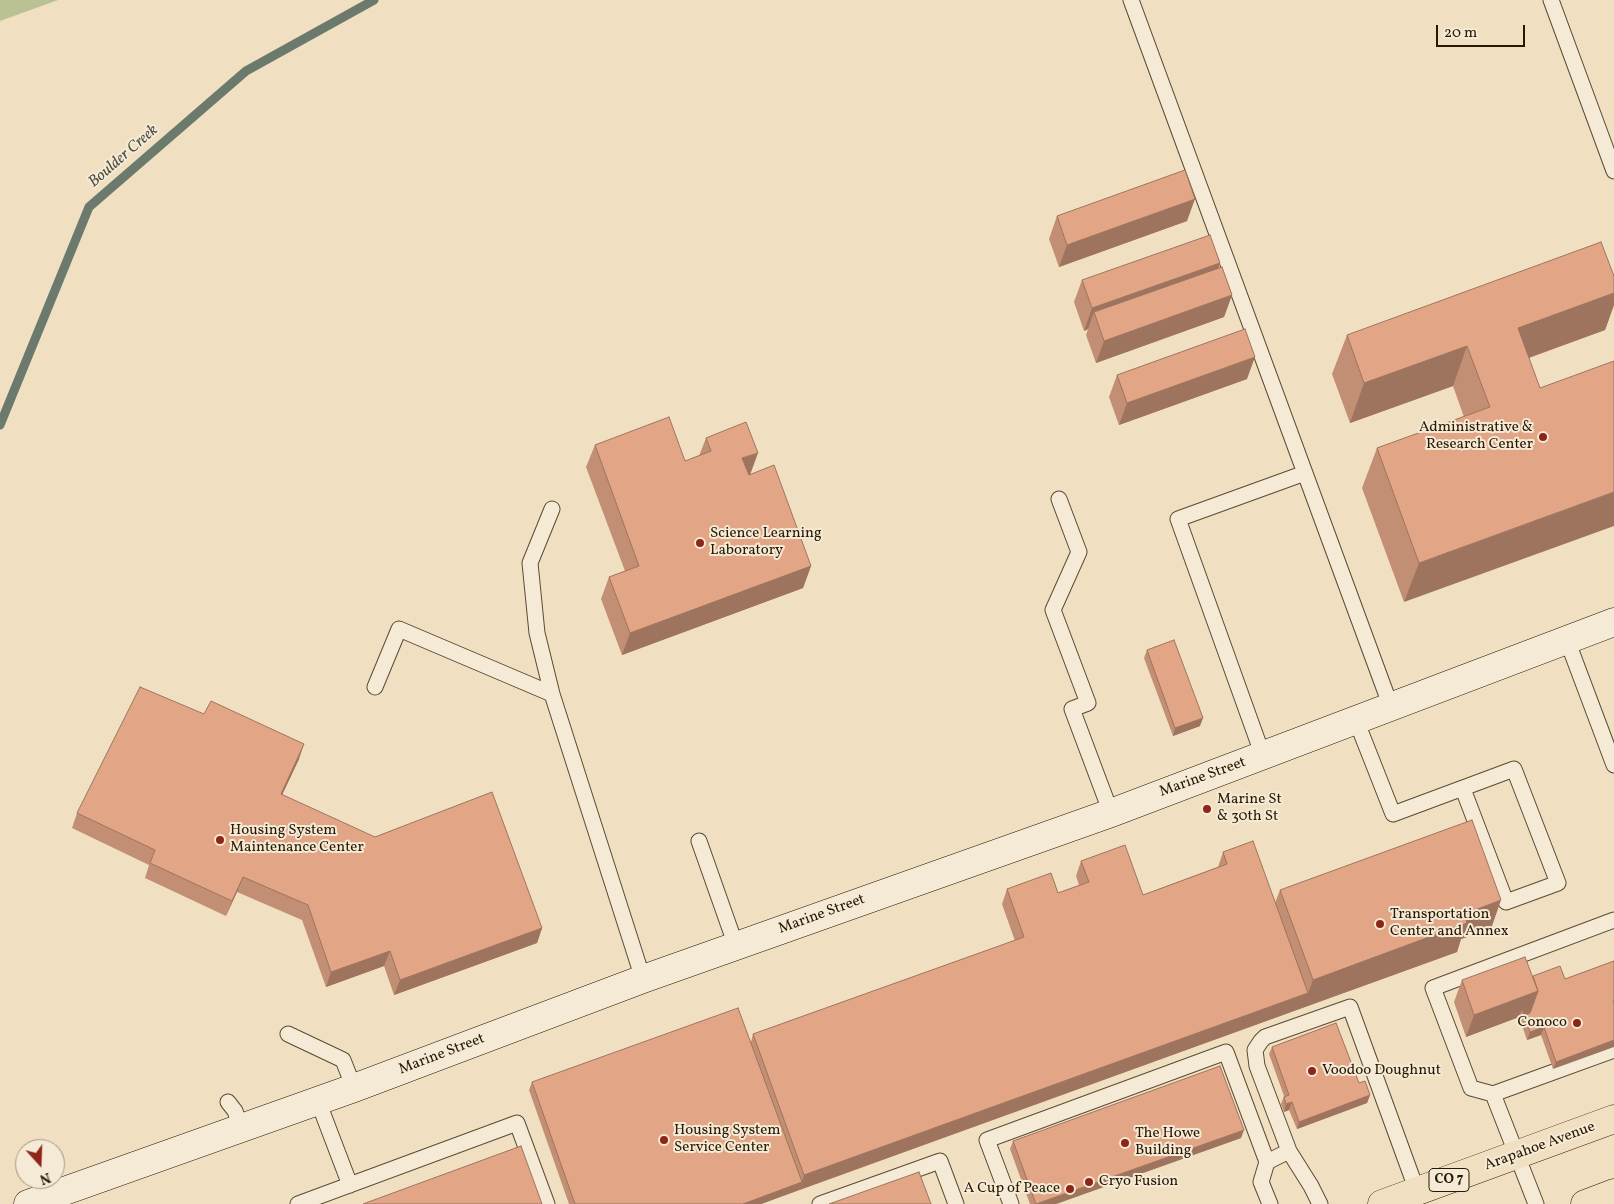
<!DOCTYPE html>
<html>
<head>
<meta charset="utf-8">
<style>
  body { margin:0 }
  #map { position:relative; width:1614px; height:1204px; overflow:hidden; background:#f0dfc0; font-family:Vollkorn,serif }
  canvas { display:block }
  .north { position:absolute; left:15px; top:1139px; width:50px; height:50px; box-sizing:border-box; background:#f5ead6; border:1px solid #a39681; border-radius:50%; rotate:160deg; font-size:14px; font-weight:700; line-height:20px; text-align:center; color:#281801 }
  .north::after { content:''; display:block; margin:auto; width:18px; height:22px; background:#8f2418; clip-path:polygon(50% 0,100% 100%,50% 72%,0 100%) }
  .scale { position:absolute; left:1436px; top:25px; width:89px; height:22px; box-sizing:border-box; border:2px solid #281801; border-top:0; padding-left:6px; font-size:15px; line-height:18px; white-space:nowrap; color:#281801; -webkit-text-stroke:4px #f5ead6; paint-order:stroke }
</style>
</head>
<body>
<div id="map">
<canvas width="1614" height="1204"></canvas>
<div class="north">N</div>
<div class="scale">20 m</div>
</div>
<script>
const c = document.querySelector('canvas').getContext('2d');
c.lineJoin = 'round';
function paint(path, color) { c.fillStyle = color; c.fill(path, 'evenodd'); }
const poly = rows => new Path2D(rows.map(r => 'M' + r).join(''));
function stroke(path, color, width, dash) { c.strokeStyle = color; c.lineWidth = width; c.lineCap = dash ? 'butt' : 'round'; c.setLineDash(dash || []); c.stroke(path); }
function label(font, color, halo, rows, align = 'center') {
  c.font = font + ' Vollkorn,serif'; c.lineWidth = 4; c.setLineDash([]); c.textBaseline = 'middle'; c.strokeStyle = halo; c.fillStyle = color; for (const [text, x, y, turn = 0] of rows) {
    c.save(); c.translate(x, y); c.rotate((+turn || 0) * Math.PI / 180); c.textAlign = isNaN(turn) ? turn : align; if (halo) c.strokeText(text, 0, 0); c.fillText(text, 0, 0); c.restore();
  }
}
paint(poly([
  [0,0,58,0,0,21]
]), '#bac192');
stroke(poly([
  [0,425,89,207,246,71,374,0]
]), '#6c7a6e', 9);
const lane = poly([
  [1131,0,1391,707],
  [1551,0,1614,171],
  [1059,499,1079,552,1053,610,1088,703,1072,709,1111,813],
  [552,509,530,563,537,633,552,694,643,979],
  [1567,640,1614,765],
  [375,687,399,629,552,694],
  [1356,720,1393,814,1514,769,1558,883,1506,902,1463,789],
  [1263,756,1178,519,1305,473],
  [699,841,736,946],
  [1614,920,1433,988,1471,1088,1493,1094,1614,1050],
  [288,1034,343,1060,354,1088],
  [1493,1094,1536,1204],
  [318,1101,350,1185],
  [228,1102,235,1111,241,1128],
  [1289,1151,1257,1066,1255,1050,1261,1041,1265,1037,1350,1007,1417,1191],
  [298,1204,517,1123,547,1204],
  [820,1204,940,1161,956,1204],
  [1011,1204,987,1140,1226,1052,1267,1162],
  [1270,1204,1261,1182,1267,1162,1289,1151,1311,1186,1320,1204]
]);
const secondary = poly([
  [28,1204,354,1088,643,979,1111,813,1614,622]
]);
const primary = poly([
  [1382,1204,1614,1119],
  [1585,1204,1614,1193]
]);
stroke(lane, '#5a4a31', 17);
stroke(secondary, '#281801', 29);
stroke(primary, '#281801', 29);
stroke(lane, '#f5ead6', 15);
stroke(secondary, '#f5ead6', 28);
stroke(primary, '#f0dfc0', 28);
paint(poly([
  [1057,216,1187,221,1059,267,1049,239],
  [1220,263,1219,268,1232,295,1224,317,1096,363,1086,335,1088,329,1084,331,1074,302,1082,280],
  [1614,276,1614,305,1605,330,1529,358,1404,602,1362,488,1377,448,1464,417,1453,386,1350,423,1332,374,1347,335],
  [1117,375,1247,379,1119,425,1109,397],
  [706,438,750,474,811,566,803,588,622,655,601,599,609,577,625,571,586,467,595,445,685,461,699,456],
  [1147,650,1200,726,1173,736,1144,658],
  [299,759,282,795,542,928,537,943,394,995,384,966,326,987,302,920,237,892,226,916,145,878,149,865,72,828,77,813],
  [1223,852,1275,903,1280,890,1491,929,1461,939,1457,952,761,1204,569,1204,529,1090,532,1082,751,1042,753,1034,1015,941,1002,904,1007,889,1058,893,1079,885,1076,876,1081,861,1143,895,1218,867],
  [1614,961,1553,1069,1541,1035,1527,1040,1519,1017,1466,1037,1454,1002,1462,980,1533,976,1565,979],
  [1272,1047,1359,1083,1370,1095,1367,1103,1297,1129,1289,1110,1284,1112,1281,1104,1284,1096,1269,1054],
  [1241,1138,1056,1204,1030,1204,1010,1149,1013,1141]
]), '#c28f74');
paint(poly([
  [1195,199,1187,221,1059,267,1067,245],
  [1220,263,1212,285,1094,312,1088,329,1084,331,1092,308],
  [1614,293,1614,305,1605,330,1503,367,1518,328],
  [1232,295,1224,317,1096,363,1104,341],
  [1467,346,1453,386,1350,423,1364,383],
  [1255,357,1247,379,1119,425,1127,403],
  [758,453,750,475,734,480,742,458],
  [1614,492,1614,526,1404,602,1419,563],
  [811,566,803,588,622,655,630,633],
  [1203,718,1200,726,1173,736,1175,728],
  [304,744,299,759,275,810,281,794],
  [243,877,237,892,226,916,232,901],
  [1501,900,1491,929,1461,939,1457,952,799,1190,804,1175,1308,993,1313,980,1464,914],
  [542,928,537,943,394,995,400,980],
  [390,951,384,966,326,987,331,972],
  [1538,991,1530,1013,1524,1016,1522,1010,1519,1017,1466,1037,1474,1015],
  [1544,1027,1541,1035,1527,1040,1530,1032],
  [1614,1040,1614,1047,1553,1069,1556,1062],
  [1370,1095,1367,1103,1297,1129,1299,1122],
  [1292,1102,1289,1110,1284,1112,1286,1104],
  [1244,1130,1241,1138,1056,1204,1037,1204],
  [802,1182,799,1190,761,1204,743,1204]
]), '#9e745e');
const building = poly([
  [1185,170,1195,199,1067,245,1057,216,1185,170],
  [1210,235,1220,263,1092,308,1082,280,1210,235],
  [1601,242,1614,276,1614,293,1518,328,1540,388,1614,361,1614,492,1419,563,1377,448,1490,407,1467,346,1364,383,1347,335,1601,242],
  [1222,267,1232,295,1104,341,1094,312,1222,267],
  [1245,329,1255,357,1127,403,1117,375,1245,329],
  [669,417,685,461,711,451,706,438,746,422,758,453,742,458,749,475,774,465,811,566,630,633,609,577,639,566,595,445,669,417],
  [1174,640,1203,718,1175,728,1147,650,1174,640],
  [140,687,204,714,211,701,304,744,281,794,375,837,492,792,542,928,400,980,390,951,331,972,308,905,243,877,232,901,150,863,155,850,77,813,140,687],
  [1472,820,1501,900,1464,914,1467,923,1313,980,1280,890,1472,820],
  [1253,841,1308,993,804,1175,753,1034,1024,937,1007,889,1051,873,1058,893,1089,882,1081,861,1125,845,1143,895,1227,864,1223,852,1253,841],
  [1525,957,1538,991,1474,1015,1462,980,1525,957],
  [1614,961,1614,1000,1613,1001,1614,1004,1614,1040,1556,1062,1544,1027,1530,1032,1524,1016,1530,1013,1538,991,1533,976,1560,966,1565,979,1614,961],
  [738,1008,802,1182,743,1204,575,1204,532,1082,738,1008],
  [1336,1023,1359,1083,1365,1081,1370,1095,1299,1122,1292,1102,1286,1104,1284,1097,1289,1095,1272,1047,1336,1023],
  [1220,1066,1244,1130,1036,1204,1013,1141,1220,1066],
  [521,1146,542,1204,363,1204,521,1146],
  [919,1172,931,1204,829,1204,919,1172]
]);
paint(building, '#e2a687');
stroke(building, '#9e745e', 1);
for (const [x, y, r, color] of [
  [1543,437,5,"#8f2418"],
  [700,543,5,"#8f2418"],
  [1207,809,5,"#8f2418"],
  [220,840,5,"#8f2418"],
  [1380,924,5,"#8f2418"],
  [1577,1023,5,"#8f2418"],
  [1312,1071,5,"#8f2418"],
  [664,1140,5,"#8f2418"],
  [1125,1143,5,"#8f2418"],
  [1089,1182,5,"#8f2418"],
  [1070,1189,5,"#8f2418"]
]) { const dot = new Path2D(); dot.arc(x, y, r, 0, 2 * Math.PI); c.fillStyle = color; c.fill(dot); stroke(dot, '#f5ead6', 2); }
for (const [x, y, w] of [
  [1449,1180,40]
]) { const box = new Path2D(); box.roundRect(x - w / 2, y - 11.5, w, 23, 4); c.fillStyle = '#f5ead6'; c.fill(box); stroke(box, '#281801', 1); }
label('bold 14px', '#281801', null, [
  ["CO 7",1449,1180]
]);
label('15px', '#281801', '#f5ead6', [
  ["Administrative &",1533,428,"right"],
  ["Research Center",1533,445,"right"],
  ["Science Learning",710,534],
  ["Laboratory",710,551],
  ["Marine St",1217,800],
  ["& 30th St",1217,817],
  ["Housing System",230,831],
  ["Maintenance Center",230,848],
  ["Transportation",1390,915],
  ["Center and Annex",1390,932],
  ["Conoco",1567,1023,"right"],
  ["Voodoo Doughnut",1322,1071],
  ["Housing System",674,1131],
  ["Service Center",674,1148],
  ["The Howe",1135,1134],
  ["Building",1135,1151],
  ["Cryo Fusion",1099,1182],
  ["A Cup of Peace",1060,1189,"right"]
], 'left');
label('15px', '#281801', '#f5ead6', [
  ["Marine Street",1203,778,-20],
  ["Marine Street",822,915,-20],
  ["Marine Street",442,1055,-21],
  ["Arapahoe Avenue",1540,1147,-20]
]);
label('italic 16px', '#505140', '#f5ead6', [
  ["Boulder Creek",124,157,-41]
]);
</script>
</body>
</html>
